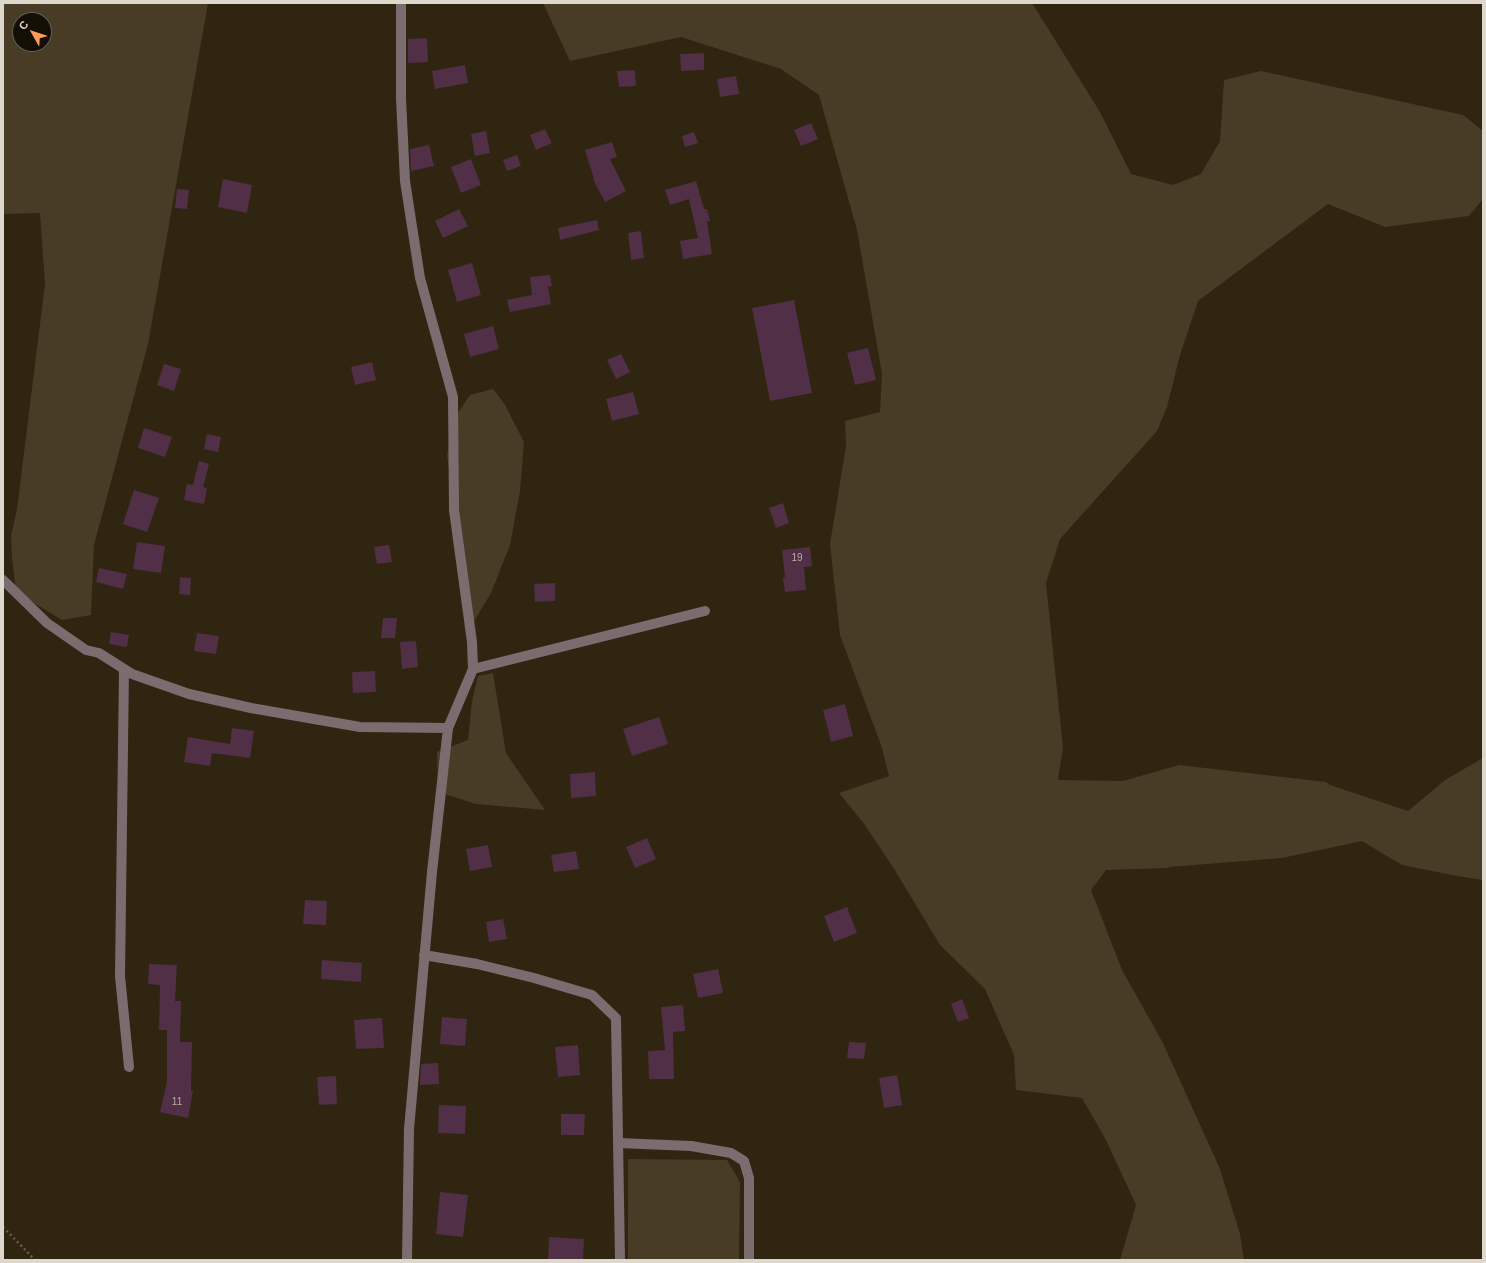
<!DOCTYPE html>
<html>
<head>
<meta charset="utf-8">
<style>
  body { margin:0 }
  #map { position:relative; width:1486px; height:1263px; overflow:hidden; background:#2f2510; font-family:Helvetica,sans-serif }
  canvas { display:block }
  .frame { position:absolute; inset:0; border:4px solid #ded7cb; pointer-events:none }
  .north { position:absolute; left:12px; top:12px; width:40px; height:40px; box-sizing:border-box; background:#130f06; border:1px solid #645f55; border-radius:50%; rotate:309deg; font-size:11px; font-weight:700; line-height:16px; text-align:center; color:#ded7cb }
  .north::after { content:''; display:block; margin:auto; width:14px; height:18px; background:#fe9b58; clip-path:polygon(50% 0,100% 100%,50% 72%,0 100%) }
</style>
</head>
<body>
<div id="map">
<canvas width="1486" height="1263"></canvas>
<div class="frame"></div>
<div class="north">С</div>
</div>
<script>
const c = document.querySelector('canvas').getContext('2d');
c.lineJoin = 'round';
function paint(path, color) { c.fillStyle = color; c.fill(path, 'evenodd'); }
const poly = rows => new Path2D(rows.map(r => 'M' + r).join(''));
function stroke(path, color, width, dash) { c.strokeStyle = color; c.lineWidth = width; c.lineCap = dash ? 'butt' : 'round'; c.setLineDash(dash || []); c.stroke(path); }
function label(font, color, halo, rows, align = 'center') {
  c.font = font + ' Helvetica,sans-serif'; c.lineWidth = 3; c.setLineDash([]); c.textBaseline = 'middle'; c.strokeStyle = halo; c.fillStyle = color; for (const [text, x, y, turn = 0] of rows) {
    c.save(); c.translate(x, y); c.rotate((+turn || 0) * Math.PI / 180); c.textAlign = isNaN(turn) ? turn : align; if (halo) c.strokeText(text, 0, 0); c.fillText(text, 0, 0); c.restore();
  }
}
paint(poly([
  [3,3,208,3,148,344,94,545,91,615,62,620,16,592,12,557,11,535,17,509,45,284,40,213,3,214],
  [20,20,44,20,44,44,20,44],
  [543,3,1032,3,1100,112,1131,174,1173,185,1201,174,1220,141,1224,80,1261,71,1463,115,1483,131,1483,199,1469,216,1385,227,1328,204,1198,301,1180,355,1167,407,1157,431,1060,539,1046,583,1063,748,1058,779,1059,780,1123,781,1179,765,1326,782,1330,785,1408,811,1445,780,1483,758,1483,880,1457,876,1402,865,1362,841,1282,858,1169,867,1168,868,1106,870,1091,890,1122,970,1163,1043,1220,1169,1240,1234,1244,1260,1120,1260,1136,1205,1106,1140,1082,1098,1016,1090,1014,1055,985,989,940,945,896,872,865,825,839,793,889,776,881,745,840,635,830,544,846,446,845,421,880,412,882,374,857,230,819,95,781,69,681,37,570,61],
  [493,389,504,403,524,442,520,491,510,545,491,593,473,623,459,543,447,455,457,414,470,395],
  [493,673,506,753,545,810,476,804,438,792,437,752,468,740,472,701,478,676],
  [628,1159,727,1160,740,1182,739,1260,628,1260]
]), '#483c26');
paint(poly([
  [427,38,428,62,408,63,408,39],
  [704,53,704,70,681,71,680,54],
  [465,65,468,83,435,89,432,71],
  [635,70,636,86,619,87,617,71],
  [736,76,739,94,720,97,717,79],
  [811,123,818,139,801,146,794,130],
  [545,129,552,143,536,150,530,135],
  [486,131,490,153,475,156,471,134],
  [694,132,698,143,685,147,682,136],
  [612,142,617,157,610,159,626,191,605,202,593,179,594,179,585,150],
  [429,145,434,166,411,171,410,149],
  [517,155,521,166,507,171,503,160],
  [471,159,481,185,461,193,451,167],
  [223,179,252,185,247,213,218,207],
  [696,181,704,209,707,209,710,221,707,221,712,254,683,259,680,241,698,238,689,199,670,205,665,190],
  [177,189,189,190,187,209,175,208],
  [459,209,468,226,443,238,435,221],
  [597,220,599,230,560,240,558,228],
  [641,231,644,258,631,260,628,233],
  [472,263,481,295,457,302,448,270],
  [550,275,552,286,548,287,551,304,510,312,507,300,532,295,530,277],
  [794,300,812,393,770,401,752,308],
  [493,326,499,349,470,357,464,334],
  [868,348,876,380,855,385,847,353],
  [621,354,630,372,616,379,607,360],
  [372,362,376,380,355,385,351,367],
  [164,364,181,369,174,391,157,385],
  [633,392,639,414,612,421,606,399],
  [144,428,172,437,165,457,138,448],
  [207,434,221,437,218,452,204,449],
  [199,461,209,464,203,487,207,488,204,504,184,500,187,484,193,485],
  [134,490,159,498,147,532,123,524],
  [783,503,789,523,776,528,769,508],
  [137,542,165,546,161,573,133,569],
  [389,545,392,562,377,564,374,547],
  [810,547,812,566,804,567,806,590,785,592,783,578,785,577,782,550],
  [99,568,127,574,123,589,96,582],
  [180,577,191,578,190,595,179,594],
  [555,583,555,601,535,602,534,584],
  [383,618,397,618,395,638,381,638],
  [111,632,129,635,127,647,109,644],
  [197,633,219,636,216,654,194,651],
  [416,641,418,667,402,669,400,642],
  [375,671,376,692,353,693,352,672],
  [845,704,853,736,831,742,823,710],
  [659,717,668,744,632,756,623,729],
  [232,728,254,731,250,758,212,753,210,766,184,762,188,737,230,744],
  [595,772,596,796,571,798,570,774],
  [647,838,656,859,635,868,626,847],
  [488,845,492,867,470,871,466,849],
  [576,851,579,869,554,872,551,855],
  [305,900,327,901,326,925,303,924],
  [847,907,857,933,834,942,824,916],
  [503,919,507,939,489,942,486,922],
  [322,960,362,963,361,982,321,979],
  [149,964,177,965,175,1001,181,1001,180,1042,192,1042,191,1091,193,1091,188,1118,160,1112,167,1081,167,1030,159,1030,160,985,148,984],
  [718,969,723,993,698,998,693,974],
  [962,999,969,1018,958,1022,951,1004],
  [683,1005,685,1031,673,1032,674,1079,649,1079,648,1051,665,1050,661,1007],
  [442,1017,467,1019,465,1046,440,1044],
  [382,1018,384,1048,356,1049,354,1020],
  [849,1042,866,1043,864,1059,847,1058],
  [578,1045,580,1075,558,1077,555,1047],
  [438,1063,439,1084,420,1085,421,1064],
  [897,1075,902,1105,884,1108,879,1078],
  [336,1076,337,1104,319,1105,317,1077],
  [439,1105,466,1106,465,1134,438,1133],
  [561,1114,585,1114,584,1135,561,1135],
  [440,1192,468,1195,463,1237,436,1234],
  [549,1237,584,1239,583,1260,548,1260]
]), '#512f46');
stroke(poly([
  [3,1227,35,1260]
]), '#665d4b', 2.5, [2, 3]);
stroke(poly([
  [401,3,401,98,405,181,420,278,453,397,454,510,472,642,473,669],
  [3,580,47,623,86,650,99,653,132,674,189,694,251,708,360,727,448,728],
  [124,670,120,976,129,1067],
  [424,955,477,964,534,978,592,995,616,1018,620,1260],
  [618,1143,691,1146,731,1153,744,1161,749,1178,749,1260],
  [407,1260,409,1129,432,872,448,728,473,669,705,611]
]), '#7b6d6f', 10);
label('10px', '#bbadaa', null, [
  ["19",797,558],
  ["11",177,1102]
]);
</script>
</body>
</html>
